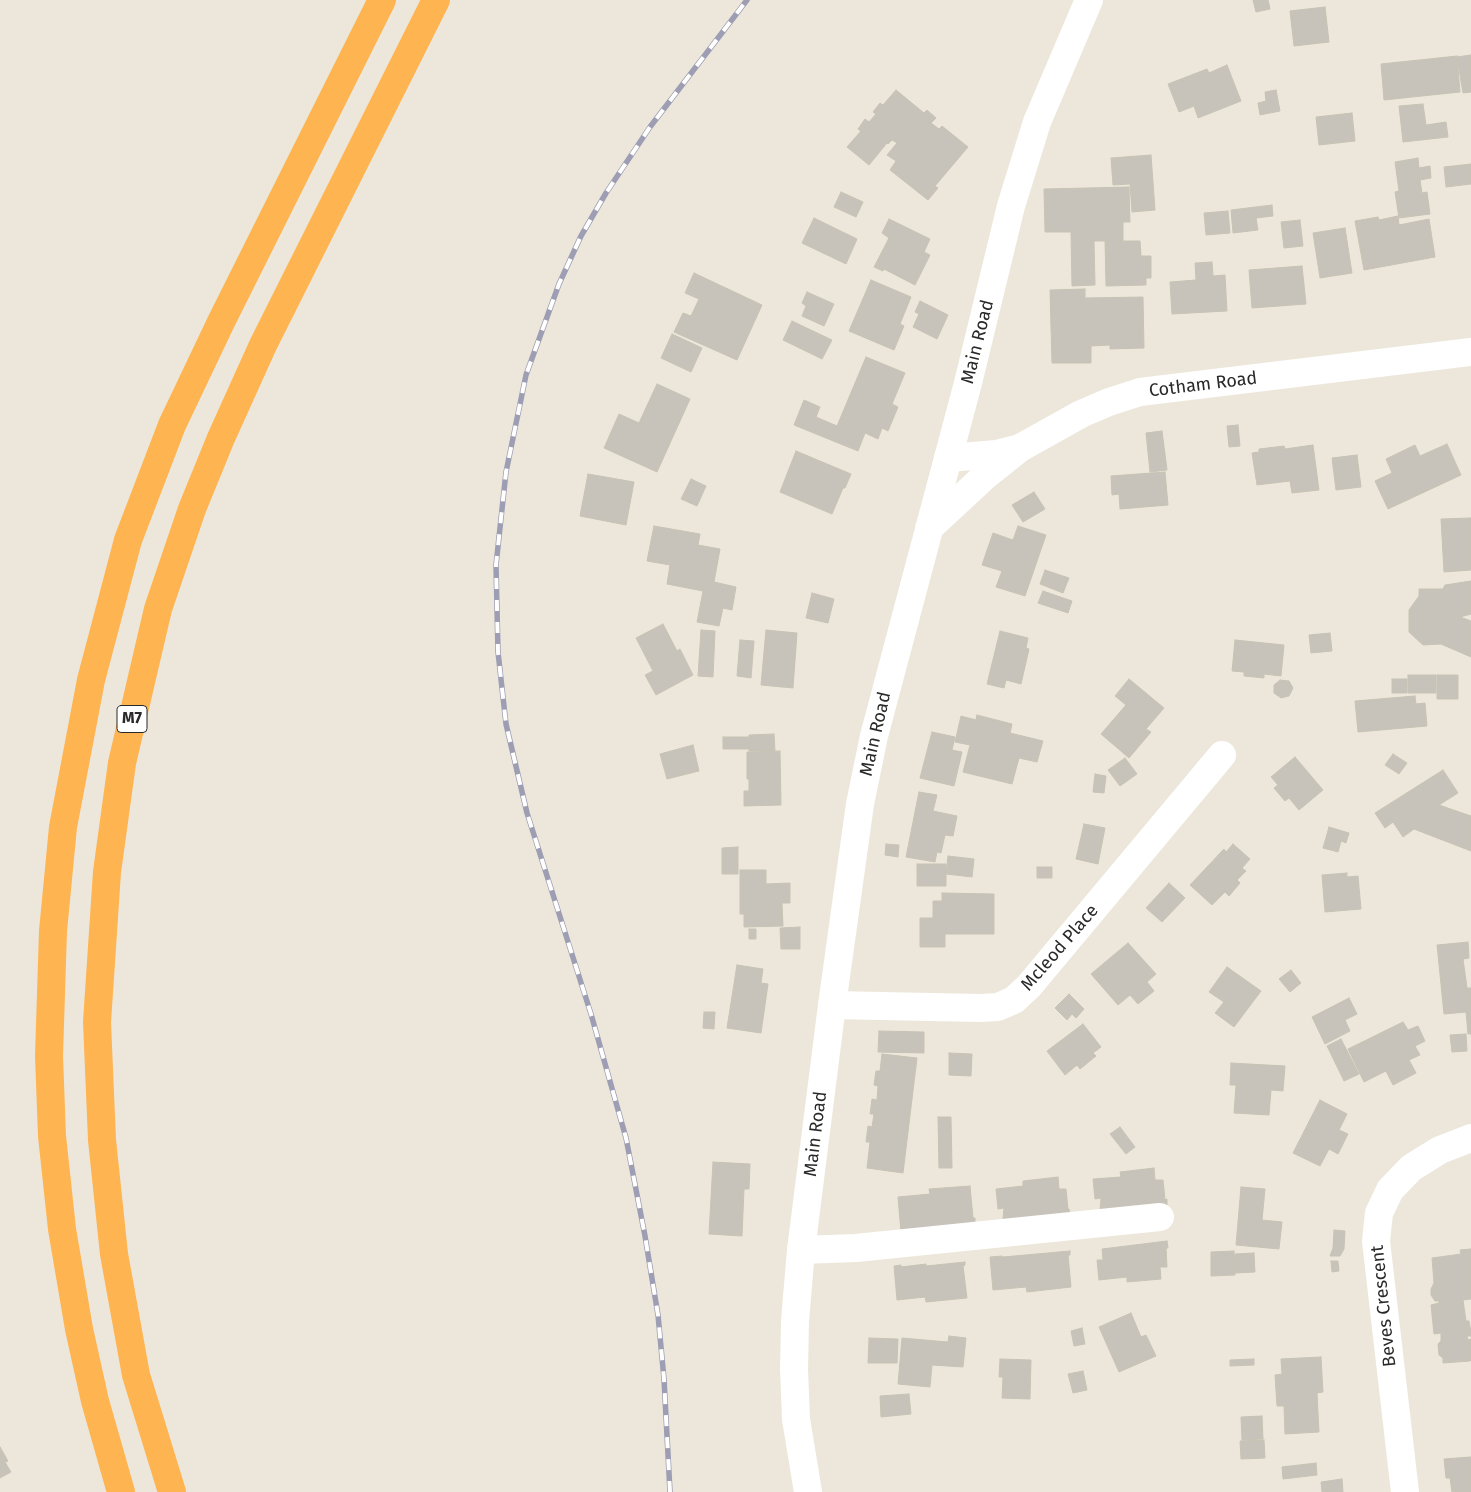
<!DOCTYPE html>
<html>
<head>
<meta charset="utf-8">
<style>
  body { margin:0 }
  canvas { display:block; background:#ece7da }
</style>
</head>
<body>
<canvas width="1471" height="1492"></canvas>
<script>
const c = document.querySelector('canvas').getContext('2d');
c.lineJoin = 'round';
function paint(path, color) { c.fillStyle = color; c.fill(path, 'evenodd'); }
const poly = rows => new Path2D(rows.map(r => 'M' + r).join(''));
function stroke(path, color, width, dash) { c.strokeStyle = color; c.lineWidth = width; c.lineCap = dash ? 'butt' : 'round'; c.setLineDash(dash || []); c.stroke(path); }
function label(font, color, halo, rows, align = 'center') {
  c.font = font + ' "Fira Sans",sans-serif'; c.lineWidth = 4; c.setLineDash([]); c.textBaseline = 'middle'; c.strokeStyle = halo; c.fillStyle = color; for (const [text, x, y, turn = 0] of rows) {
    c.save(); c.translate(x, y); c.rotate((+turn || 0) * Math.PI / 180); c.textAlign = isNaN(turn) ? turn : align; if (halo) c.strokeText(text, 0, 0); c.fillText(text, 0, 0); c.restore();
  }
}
const building = poly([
  [1253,0,1268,0,1270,9,1256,12,1253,0],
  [1325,7,1329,42,1294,46,1290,11,1325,7],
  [1471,55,1471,92,1463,93,1457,57,1471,55],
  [1457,56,1460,92,1384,100,1381,64,1457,56],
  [1227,65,1241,101,1198,118,1194,106,1179,112,1168,84,1207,69,1209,73,1227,65],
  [896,90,924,113,927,110,936,118,931,123,939,129,942,126,968,147,935,186,938,188,928,200,890,170,896,161,887,155,897,143,892,140,888,144,887,143,869,165,847,147,861,131,858,129,865,119,869,122,876,114,873,112,880,103,883,105,896,90],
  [1276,90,1280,111,1260,115,1258,103,1266,101,1265,92,1276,90],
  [1423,104,1426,125,1446,122,1448,137,1403,142,1399,106,1423,104],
  [1352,113,1355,141,1319,145,1316,117,1352,113],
  [1151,155,1155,210,1132,212,1130,184,1113,185,1111,158,1151,155],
  [1418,158,1419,168,1430,166,1431,178,1420,180,1422,193,1427,192,1430,214,1399,218,1395,192,1399,191,1395,162,1418,158],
  [1471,164,1471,184,1446,187,1444,167,1471,164],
  [1129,187,1130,222,1123,222,1123,241,1140,241,1141,256,1151,256,1151,278,1146,278,1146,285,1106,286,1105,241,1094,241,1095,285,1072,286,1071,232,1045,232,1044,189,1129,187],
  [841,192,863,202,856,217,834,207,841,192],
  [1272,205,1273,216,1256,218,1258,230,1233,233,1231,210,1272,205],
  [1228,211,1230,233,1206,235,1204,213,1228,211],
  [1398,216,1399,225,1429,219,1435,257,1364,270,1355,221,1378,217,1379,220,1398,216],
  [814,218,857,239,846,264,802,243,814,218],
  [889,219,930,239,924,252,930,255,915,285,884,269,883,271,874,267,889,238,882,233,889,219],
  [1300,220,1303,246,1284,248,1281,222,1300,220],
  [1345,228,1352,273,1320,278,1313,233,1345,228],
  [1212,262,1213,276,1225,275,1227,311,1172,314,1170,282,1196,280,1195,263,1212,262],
  [1302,266,1306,304,1252,308,1249,270,1302,266],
  [694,273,762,305,737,360,674,332,683,313,691,316,699,299,685,293,694,273],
  [871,280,911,297,900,324,904,326,894,350,849,331,871,280],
  [1085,289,1085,298,1143,297,1144,348,1110,349,1110,345,1091,346,1091,363,1052,363,1050,290,1085,289],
  [807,292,834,304,824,326,802,316,806,306,802,303,807,292],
  [920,301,948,315,937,339,913,327,919,314,915,312,920,301],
  [792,321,832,340,822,359,783,340,792,321],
  [672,334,702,348,691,372,661,358,672,334],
  [866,357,905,373,892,404,898,407,888,431,882,428,878,439,865,433,858,451,794,425,804,400,820,407,816,417,837,426,866,357],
  [657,384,690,399,657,472,604,448,619,414,639,423,657,384],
  [1238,425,1240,446,1229,447,1227,426,1238,425],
  [1162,431,1167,470,1150,472,1146,433,1162,431],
  [1447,444,1461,475,1388,509,1375,481,1392,473,1386,459,1415,445,1420,456,1447,444],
  [1313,445,1319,490,1292,493,1290,481,1257,485,1252,453,1259,452,1259,449,1284,446,1285,449,1313,445],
  [796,451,851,474,845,488,843,488,832,514,780,492,796,451],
  [1357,455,1361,487,1336,490,1332,458,1357,455],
  [1165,472,1168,505,1120,509,1119,494,1112,495,1111,476,1165,472],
  [588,474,634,482,626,525,580,516,588,474],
  [691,479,706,486,697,506,681,499,691,479],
  [1034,492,1045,509,1023,522,1012,505,1034,492],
  [1471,518,1471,570,1444,572,1441,519,1471,518],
  [654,526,700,534,698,545,720,549,714,582,736,587,732,610,723,608,719,626,697,622,703,591,667,584,670,565,647,561,654,526],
  [1018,526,1046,535,1025,596,996,587,1002,571,982,565,993,533,1013,540,1018,526],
  [1045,570,1069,578,1063,593,1040,584,1045,570],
  [1471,581,1471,614,1460,617,1471,621,1471,657,1441,644,1423,645,1409,632,1409,610,1419,596,1419,589,1443,589,1445,585,1471,581],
  [1043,591,1072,601,1068,613,1038,603,1043,591],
  [812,593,834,599,828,623,806,618,812,593],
  [663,624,677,651,680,649,693,675,656,695,645,675,653,671,636,638,663,624],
  [701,630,715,631,713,677,698,676,701,630],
  [766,630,797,633,793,688,761,685,766,630],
  [1000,631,1028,638,1026,648,1029,649,1021,684,1006,680,1004,688,987,684,1000,631],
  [1330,633,1332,651,1311,653,1309,635,1330,633],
  [740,640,754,641,751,678,737,676,740,640],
  [1235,640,1284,645,1281,676,1264,674,1264,678,1244,676,1244,672,1232,671,1235,640],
  [1408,675,1436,675,1436,693,1408,693,1408,675],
  [1437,675,1458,675,1458,699,1437,699,1437,675],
  [1129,679,1164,708,1146,729,1151,732,1129,758,1101,734,1126,705,1115,696,1129,679],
  [1392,679,1407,679,1407,693,1392,693,1392,679],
  [1280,680,1289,681,1293,688,1289,696,1281,698,1274,693,1274,685,1280,680],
  [1415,696,1416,704,1425,703,1427,726,1358,732,1355,701,1415,696],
  [977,715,1012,724,1010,733,1043,741,1037,762,1019,758,1012,784,963,772,970,745,955,742,961,716,976,720,977,715],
  [932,732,955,737,952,750,962,752,954,786,920,778,932,732],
  [774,734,775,751,749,751,749,735,774,734],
  [723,737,749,737,749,749,723,749,723,737],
  [693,745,699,771,667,779,660,754,693,745],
  [780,751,781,805,744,806,744,791,749,791,749,779,747,779,747,752,780,751],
  [1393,754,1407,763,1399,774,1385,765,1393,754],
  [1295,757,1323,790,1299,810,1289,798,1285,801,1274,788,1278,785,1271,777,1295,757],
  [1125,758,1137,774,1120,786,1108,770,1125,758],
  [1443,770,1458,793,1439,805,1471,816,1471,851,1414,829,1403,837,1393,822,1385,828,1375,813,1443,770],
  [1095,774,1106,776,1104,793,1093,792,1095,774],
  [919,792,937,795,933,811,957,816,953,836,945,835,941,853,937,852,935,862,906,857,919,792],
  [1084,824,1105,828,1098,864,1076,859,1084,824],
  [1329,827,1349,833,1346,843,1341,841,1338,852,1323,848,1329,827],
  [886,844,899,845,898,857,885,855,886,844],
  [1233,844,1250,859,1242,868,1246,871,1237,880,1240,883,1229,896,1225,892,1212,905,1190,885,1224,849,1226,852,1233,844],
  [738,847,738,874,722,874,722,848,738,847],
  [948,856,974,859,972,877,946,874,948,856],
  [917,864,946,864,946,886,917,886,917,864],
  [1037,867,1052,867,1052,878,1037,878,1037,867],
  [740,870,766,870,766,884,790,883,790,903,782,903,783,926,744,927,744,914,740,914,740,870],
  [1347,873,1347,877,1358,876,1361,909,1325,912,1322,875,1347,873],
  [1169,883,1185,898,1162,922,1146,908,1169,883],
  [942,893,994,894,994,934,945,934,945,947,920,947,920,918,933,918,933,901,942,901,942,893],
  [800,927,800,949,781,949,780,928,800,927],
  [749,929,756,929,756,939,749,939,749,929],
  [1468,942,1469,958,1463,959,1467,988,1471,988,1471,1034,1468,1034,1466,1012,1444,1014,1437,945,1468,942],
  [1128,943,1156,974,1147,982,1154,991,1138,1004,1130,995,1118,1005,1091,974,1128,943],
  [737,965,763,969,761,983,768,984,761,1033,727,1028,737,965],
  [1227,967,1261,991,1234,1027,1215,1013,1224,1002,1209,992,1227,967],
  [1291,970,1301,983,1290,992,1279,979,1291,970],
  [1069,994,1084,1009,1076,1018,1072,1014,1067,1020,1055,1008,1069,994],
  [1349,998,1357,1014,1345,1020,1350,1031,1325,1044,1312,1017,1349,998],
  [704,1012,715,1012,714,1029,703,1028,704,1012],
  [1403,1022,1408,1030,1418,1026,1425,1041,1415,1046,1420,1055,1409,1060,1416,1073,1393,1085,1386,1071,1364,1082,1348,1049,1403,1022],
  [1083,1024,1101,1047,1093,1053,1096,1056,1080,1069,1077,1065,1065,1075,1047,1051,1083,1024],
  [879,1031,924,1032,924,1053,878,1052,879,1031],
  [1466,1034,1467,1051,1452,1052,1450,1035,1466,1034],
  [1341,1039,1359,1074,1344,1081,1327,1046,1341,1039],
  [949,1053,972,1054,971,1076,949,1075,949,1053],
  [882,1054,917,1058,903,1173,867,1168,870,1142,866,1142,868,1126,872,1127,874,1114,870,1114,872,1099,877,1100,878,1086,874,1085,876,1071,880,1071,882,1054],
  [1231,1063,1285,1066,1283,1091,1271,1090,1269,1115,1234,1113,1236,1085,1230,1085,1231,1063],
  [1320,1100,1347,1114,1339,1130,1348,1134,1338,1154,1329,1149,1320,1166,1293,1153,1320,1100],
  [938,1117,951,1117,952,1168,939,1168,938,1117],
  [1120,1127,1135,1147,1126,1154,1110,1134,1120,1127],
  [713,1162,750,1164,749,1189,744,1189,742,1236,709,1234,713,1162],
  [1154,1168,1155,1180,1163,1180,1165,1200,1167,1199,1167,1205,1100,1210,1101,1198,1095,1199,1093,1179,1121,1177,1120,1172,1154,1168],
  [1058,1177,1059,1189,1066,1189,1068,1209,1069,1209,1070,1214,1003,1219,1004,1208,998,1209,996,1189,1023,1186,1023,1181,1058,1177],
  [970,1186,973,1218,975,1218,975,1223,901,1232,898,1197,930,1194,929,1189,970,1186],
  [1241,1187,1265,1189,1262,1220,1282,1222,1279,1249,1236,1245,1241,1187],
  [1334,1230,1345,1231,1344,1249,1340,1256,1330,1256,1333,1248,1334,1230],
  [1167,1241,1168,1248,1166,1248,1167,1267,1160,1267,1161,1279,1127,1282,1127,1277,1099,1280,1097,1260,1103,1260,1102,1249,1167,1241],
  [1471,1249,1471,1299,1463,1300,1466,1321,1469,1321,1471,1332,1471,1336,1467,1336,1468,1340,1471,1339,1471,1360,1470,1361,1443,1363,1443,1358,1439,1355,1438,1344,1441,1341,1441,1333,1434,1334,1431,1305,1439,1303,1439,1301,1435,1301,1431,1295,1431,1289,1434,1283,1432,1258,1461,1254,1460,1250,1471,1249],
  [1070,1251,1070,1255,1068,1255,1071,1287,1027,1292,1026,1287,993,1290,990,1257,1002,1256,1003,1257,1070,1251],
  [1234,1251,1235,1275,1211,1276,1211,1252,1234,1251],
  [1254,1253,1255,1272,1235,1273,1235,1254,1254,1253],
  [1331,1261,1338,1261,1339,1271,1332,1272,1331,1261],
  [965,1262,965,1265,963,1266,967,1298,926,1302,925,1297,897,1300,894,1266,901,1265,901,1267,926,1264,926,1266,965,1262],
  [1131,1313,1141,1337,1146,1335,1156,1356,1119,1372,1099,1327,1131,1313],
  [1082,1328,1085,1344,1074,1346,1071,1331,1082,1328],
  [949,1336,966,1338,963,1367,932,1365,930,1387,898,1384,902,1338,948,1342,949,1336],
  [869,1338,898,1339,897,1363,868,1363,869,1338],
  [1321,1357,1323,1392,1317,1393,1319,1432,1285,1434,1284,1406,1277,1406,1275,1375,1282,1374,1281,1359,1321,1357],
  [1000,1359,1031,1360,1030,1399,1002,1398,1003,1377,999,1377,1000,1359],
  [1254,1359,1254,1365,1230,1366,1230,1360,1254,1359],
  [1083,1371,1087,1390,1073,1393,1068,1374,1083,1371],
  [909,1394,911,1414,881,1417,880,1396,909,1394],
  [1262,1416,1263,1439,1242,1440,1241,1417,1262,1416],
  [1264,1440,1265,1458,1241,1459,1240,1441,1264,1440],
  [0,1447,8,1461,5,1462,11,1472,0,1478,0,1447],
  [1471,1457,1471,1492,1452,1492,1450,1478,1446,1478,1444,1459,1471,1457],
  [1316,1463,1317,1475,1283,1479,1282,1467,1316,1463],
  [1342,1479,1343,1492,1322,1492,1321,1482,1342,1479]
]);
paint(building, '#c7c3ba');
stroke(building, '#c7c3b4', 1);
stroke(poly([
  [948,458,996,454,1020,448,1081,414,1109,402,1140,392,1471,352],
  [832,1005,981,1008,998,1007,1014,1000,1029,986,1222,755],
  [801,1250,856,1248,1160,1217],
  [1405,1492,1376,1241,1379,1213,1390,1190,1411,1168,1440,1150,1471,1138]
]), '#fff', 28);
stroke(poly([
  [929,528,985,476,1020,448],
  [808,1492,796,1419,794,1369,795,1321,801,1250,832,1005,860,804,874,736,968,383,1011,206,1037,122,1089,0]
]), '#fff', 28);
stroke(poly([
  [121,1492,95,1401,79,1329,62,1229,52,1136,49,1056,53,931,63,827,91,680,128,540,172,425,221,322,382,0],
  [172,1492,136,1375,114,1254,102,1140,97,1022,107,872,122,763,158,609,192,509,221,438,263,345,436,0]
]), '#ffb452', 28);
const rail = poly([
  [670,1492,664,1379,658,1315,645,1236,626,1138,591,1014,527,813,506,724,498,652,496,565,506,472,526,375,559,284,581,236,606,193,650,127,747,0]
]);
stroke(rail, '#9d9db4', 5.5);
stroke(rail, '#fff', 4, [11]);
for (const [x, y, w] of [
  [132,719,30]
]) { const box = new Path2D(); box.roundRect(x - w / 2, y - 13.5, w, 27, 4); c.fillStyle = '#fff'; c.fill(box); stroke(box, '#292929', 1); }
label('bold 16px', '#292929', null, [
  ["M7",132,719]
]);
label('18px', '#292929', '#fff', [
  ["Main Road",978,342,-76],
  ["Cotham Road",1203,385,-7],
  ["Main Road",876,734,-77],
  ["Mcleod Place",1060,948,-49],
  ["Main Road",816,1134,-83],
  ["Beves Crescent",1384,1306,-96]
]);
</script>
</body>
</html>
